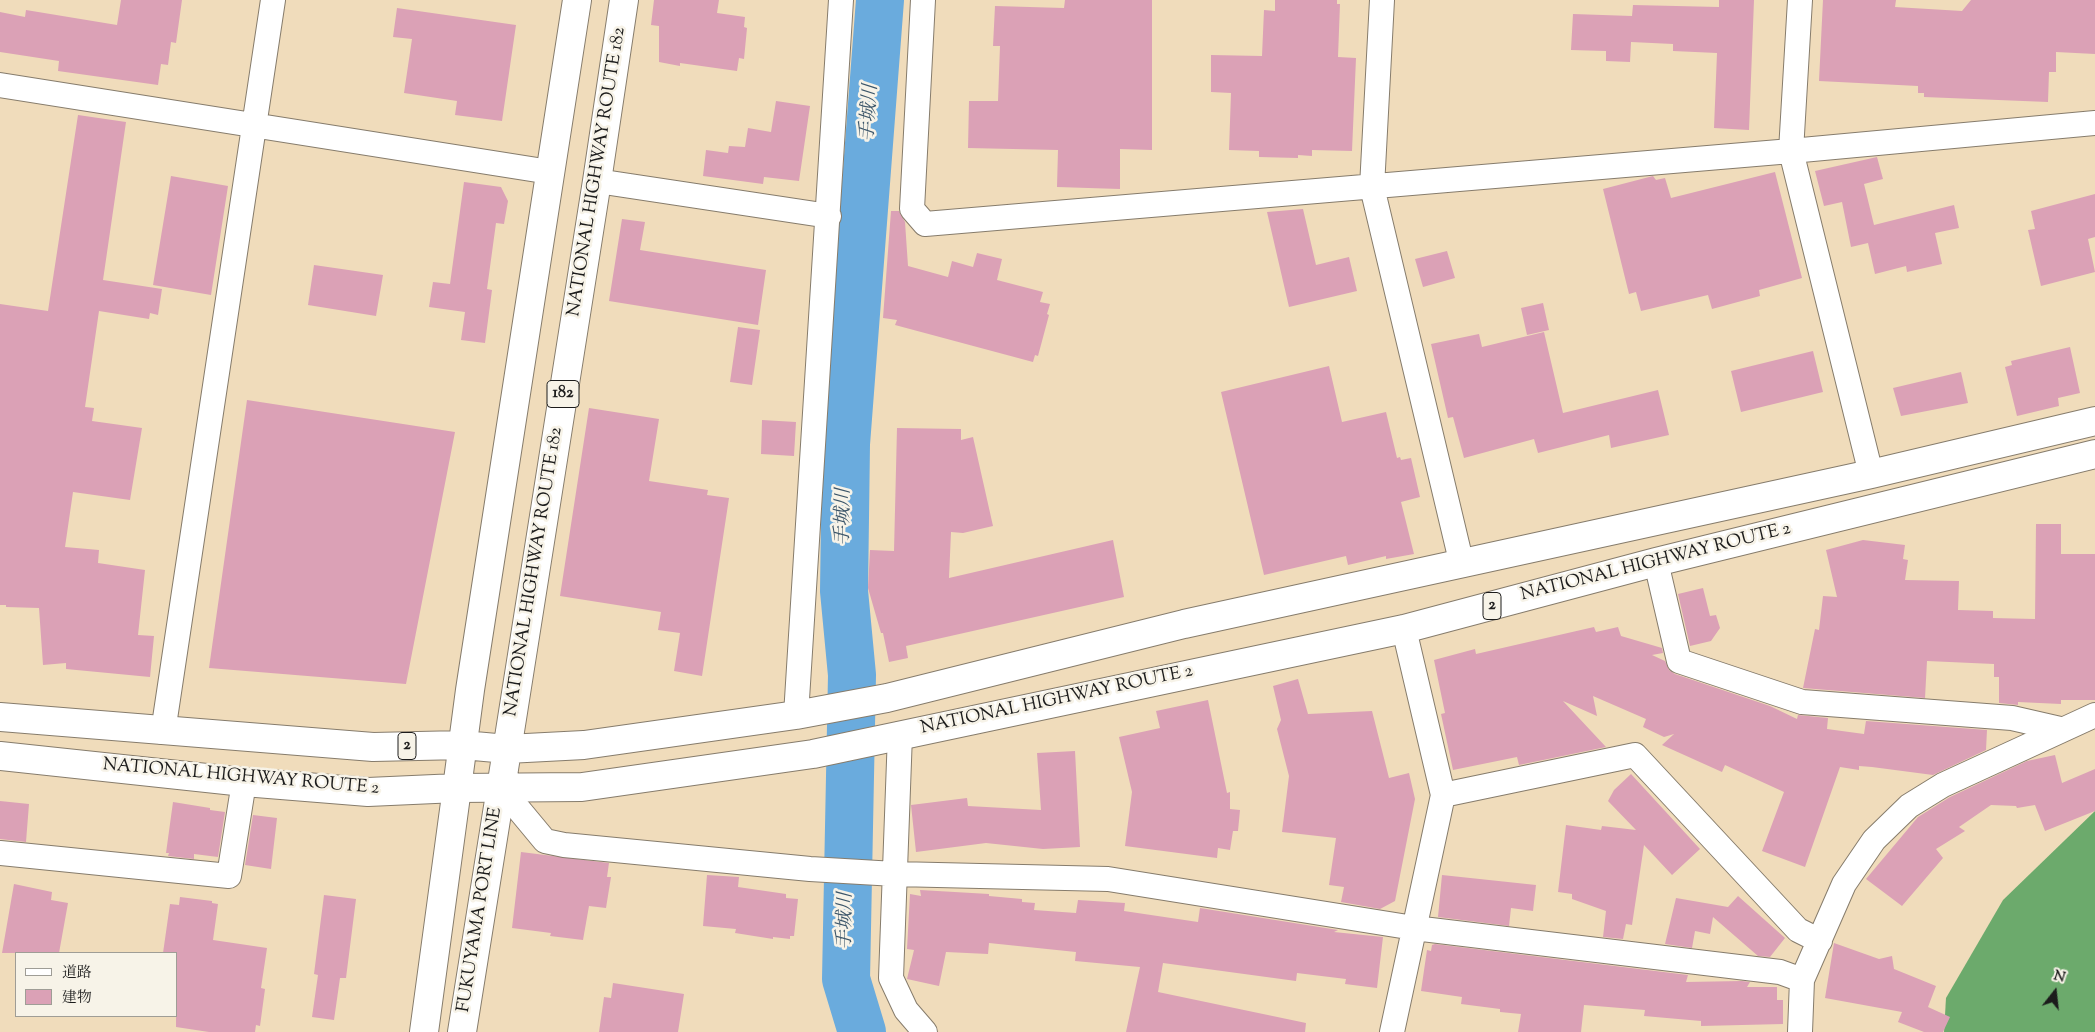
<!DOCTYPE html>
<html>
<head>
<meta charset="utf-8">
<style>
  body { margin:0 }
  #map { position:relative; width:2095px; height:1032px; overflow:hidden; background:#f0dcbb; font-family:"Sorts Mill Goudy","Noto Serif JP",serif }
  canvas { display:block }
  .legend { position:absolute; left:15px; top:952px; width:162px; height:65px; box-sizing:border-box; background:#f7f3e8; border:1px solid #9f9d96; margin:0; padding:6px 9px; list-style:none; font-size:15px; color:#1c1c1c }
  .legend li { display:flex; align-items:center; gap:10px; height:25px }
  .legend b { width:25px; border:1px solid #9f9d96 }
  .north { position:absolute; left:2030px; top:967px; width:50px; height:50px; -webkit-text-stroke:4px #f7f3e8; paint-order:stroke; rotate:16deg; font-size:14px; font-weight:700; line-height:20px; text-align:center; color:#1c1c1c }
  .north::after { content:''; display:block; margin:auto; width:18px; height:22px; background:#1c1c1c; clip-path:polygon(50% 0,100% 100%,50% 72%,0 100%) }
</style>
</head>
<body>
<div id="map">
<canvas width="2095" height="1032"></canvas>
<ul class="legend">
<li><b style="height:6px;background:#fff"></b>道路</li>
<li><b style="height:14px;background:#dba1b6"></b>建物</li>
</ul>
<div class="north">N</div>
</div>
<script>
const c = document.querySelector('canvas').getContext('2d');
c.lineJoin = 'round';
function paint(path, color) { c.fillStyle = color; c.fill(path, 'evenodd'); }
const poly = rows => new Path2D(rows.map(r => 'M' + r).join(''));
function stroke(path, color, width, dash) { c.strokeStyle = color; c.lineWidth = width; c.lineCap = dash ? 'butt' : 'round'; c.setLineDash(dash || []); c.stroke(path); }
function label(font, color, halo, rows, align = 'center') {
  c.font = font + ' "Sorts Mill Goudy","Noto Serif JP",serif'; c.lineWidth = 5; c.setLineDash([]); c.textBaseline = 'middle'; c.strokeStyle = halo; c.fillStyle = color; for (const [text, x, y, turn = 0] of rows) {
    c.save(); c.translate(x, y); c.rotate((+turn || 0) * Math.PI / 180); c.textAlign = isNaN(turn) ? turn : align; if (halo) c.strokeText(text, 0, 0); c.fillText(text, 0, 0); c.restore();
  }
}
paint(poly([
  [2095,811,2095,1032,1944,1032,1946,998,2003,900]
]), '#6caa6c');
stroke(poly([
  [862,1032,846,979,852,675,844,591,846,444,880,0]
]), '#6aabdd', 48);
paint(poly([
  [121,0,182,0,176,43,171,42,168,65,161,64,158,85,58,71,59,61,0,52,0,12,25,17,26,10,117,25],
  [654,0,719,0,717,13,745,17,744,27,747,28,744,59,739,58,737,71,680,63,680,66,659,62,659,26,651,25],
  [1065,0,1152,0,1152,150,1120,149,1120,189,1057,187,1058,150,968,148,969,101,998,101,1000,46,993,46,995,6,1064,8],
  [1275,0,1337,0,1337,4,1340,4,1338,57,1356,58,1352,151,1312,150,1312,156,1298,155,1298,158,1259,157,1259,151,1229,150,1231,93,1211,92,1211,55,1262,56,1264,10,1275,11],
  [1719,0,1754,0,1749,130,1714,128,1717,53,1673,51,1673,44,1631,42,1630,62,1606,61,1606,51,1571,50,1573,14,1632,16,1633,5,1719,7],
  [1823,0,1896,0,1895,7,1962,11,1971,0,2095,0,2095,54,2056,52,2056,72,2049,72,2048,102,1924,97,1924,93,1918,93,1918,86,1819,81],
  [397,8,516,25,502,121,455,115,457,101,404,93,412,39,393,37],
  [776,101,810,106,799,181,764,177,763,184,703,176,706,150,728,153,729,146,745,147,748,128,771,132],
  [78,115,126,122,103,280,162,289,158,315,150,313,149,319,99,311,85,407,94,408,92,421,142,428,130,500,73,492,65,547,99,550,98,563,145,570,138,635,154,636,150,677,66,669,66,663,43,665,39,608,6,607,6,605,0,605,0,304,48,311],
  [1877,157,1883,179,1864,184,1874,225,1954,205,1959,228,1935,233,1942,264,1907,272,1906,266,1875,274,1868,243,1851,247,1842,202,1824,206,1815,171],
  [1775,172,1802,278,1759,290,1760,296,1712,309,1708,295,1641,311,1636,292,1629,294,1603,189,1653,176,1656,180,1665,178,1671,198],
  [171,176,228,186,211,295,153,285],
  [464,182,501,187,508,201,504,224,496,223,487,289,492,290,485,343,461,340,465,312,429,307,433,282,450,284],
  [2095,194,2095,237,2088,239,2095,272,2041,286,2028,230,2035,229,2031,211],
  [1303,209,1316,265,1349,257,1357,291,1289,307,1267,212],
  [891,211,899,211,905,222,908,266,948,277,952,261,973,267,977,253,1002,259,997,280,1043,292,1040,302,1050,304,1047,314,1049,315,1038,356,1035,355,1033,362,895,325,897,320,883,318],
  [622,219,645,222,640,250,766,270,758,325,609,301],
  [1447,251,1455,278,1423,287,1415,259],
  [314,265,383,275,376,316,308,305],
  [1543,303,1549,330,1527,335,1521,308],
  [738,327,760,330,752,385,730,382],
  [1544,332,1563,413,1658,390,1669,435,1611,448,1609,435,1538,453,1534,439,1464,458,1453,417,1448,418,1431,344,1479,334,1482,347],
  [2070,347,2080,393,2058,398,2059,406,2017,416,2005,367,2012,365,2011,361],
  [1813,351,1823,392,1741,412,1731,371],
  [1329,366,1342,422,1386,412,1397,458,1400,457,1401,460,1411,458,1420,497,1401,502,1414,554,1386,559,1386,556,1348,565,1346,556,1264,575,1221,392],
  [1961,372,1968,403,1901,416,1893,388],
  [247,400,455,432,406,684,209,668],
  [589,408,659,419,649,481,708,490,707,495,729,498,702,676,674,671,680,633,658,630,661,612,560,596],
  [762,420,796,422,794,456,761,454],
  [897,428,961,429,961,440,973,437,993,526,963,533,951,532,949,578,1113,540,1124,597,906,646,908,658,889,662,883,633,881,633,868,588,870,550,894,551],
  [2036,524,2061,524,2061,554,2095,554,2095,700,2061,700,2061,704,2018,702,2018,705,1999,703,1999,677,1994,677,1994,664,1927,661,1925,698,1803,688,1815,629,1819,630,1823,596,1837,597,1826,550,1863,540,1905,545,1903,559,1908,560,1905,580,1959,581,1958,610,1993,611,1993,618,2035,619],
  [1703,588,1710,616,1716,615,1720,628,1711,641,1690,646,1678,594],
  [1594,627,1596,632,1618,627,1621,636,1662,648,1663,653,1652,655,1665,661,1669,670,1675,674,1770,706,1797,719,1798,715,1828,718,1827,729,1864,734,1866,721,1987,730,1986,750,1933,775,1872,767,1859,766,1859,770,1840,767,1805,867,1762,851,1784,792,1725,765,1722,772,1662,745,1674,734,1664,737,1643,727,1646,719,1593,696,1597,716,1563,701,1606,747,1519,765,1517,757,1453,770,1441,714,1445,713,1434,660,1475,649,1476,654],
  [1298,679,1308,714,1372,711,1389,778,1409,773,1415,799,1395,901,1380,909,1341,902,1344,887,1329,885,1336,838,1282,832,1289,776,1277,729,1281,720,1273,686],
  [1208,700,1227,793,1230,792,1230,809,1240,810,1238,831,1233,831,1230,850,1218,848,1217,858,1125,846,1132,792,1119,737,1160,728,1156,711],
  [1075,751,1080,847,1043,849,986,843,916,852,911,805,967,798,968,806,1041,810,1037,753],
  [2055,755,2062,783,2095,769,2095,811,2045,831,2035,805,2017,808,2016,806,1991,805,1959,827,1965,831,1936,849,1943,858,1902,906,1866,879,1918,817,1950,797,2027,761],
  [1631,774,1700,849,1672,875,1644,845,1632,925,1626,924,1623,939,1603,937,1606,911,1572,899,1572,894,1558,892,1566,825,1601,830,1602,826,1636,830,1608,801,1614,790],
  [0,801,29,804,26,842,0,839],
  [173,802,210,808,210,810,225,812,218,857,194,854,194,859,168,856,169,853,166,853],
  [253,815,277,818,271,869,245,865],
  [521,852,609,863,607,877,611,877,606,908,589,906,583,940,550,936,551,933,512,928],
  [707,875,739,877,738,887,786,894,786,898,798,899,794,936,790,936,790,939,773,937,773,939,735,933,736,929,703,926],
  [1442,875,1536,885,1533,911,1511,908,1509,926,1438,917],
  [14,884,52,892,51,900,68,903,59,953,2,953],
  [920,890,989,894,989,896,1022,899,1022,902,1035,903,1034,910,1076,913,1078,900,1125,903,1124,911,1198,922,1200,908,1338,930,1334,932,1383,937,1377,988,1345,984,1346,979,1297,973,1296,981,1163,963,1158,992,1306,1023,1305,1032,1126,1032,1140,967,1075,961,1076,952,989,943,988,954,946,952,939,986,907,979,914,950,907,949,910,894,921,896],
  [324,895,356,899,346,978,340,978,334,1020,312,1017,318,975,314,974],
  [1738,896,1785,938,1770,957,1758,956,1713,917,1710,934,1695,931,1692,948,1665,944,1676,898,1728,907],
  [180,897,212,901,212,903,218,904,213,940,267,948,261,988,265,989,260,1026,256,1025,255,1032,209,1032,176,1027,176,953,163,953,170,904,179,905],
  [1834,943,1879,959,1892,956,1894,969,1936,986,1928,1007,1950,1017,1943,1032,1924,1032,1898,1022,1902,1012,1825,998],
  [1435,944,1688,975,1686,982,1742,981,1750,982,1747,987,1777,987,1777,1000,1783,1000,1783,1024,1701,1026,1701,1021,1644,1016,1645,1010,1584,1005,1581,1032,1518,1032,1521,1014,1500,1012,1500,1009,1461,1004,1462,997,1421,991,1427,950,1431,951,1432,945],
  [613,983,684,994,678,1032,599,1032,604,997,611,998]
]), '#dba1b6');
const minor = poly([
  [923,0,912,209,925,224,1791,151,2095,123],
  [1382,0,1372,187,1462,565],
  [1800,0,1791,151,1871,474],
  [0,85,550,172],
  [597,181,829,216],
  [1656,562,1679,661,1802,702,2012,718,2060,729],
  [796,715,841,0],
  [163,732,273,0],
  [900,734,891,978,906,1010,925,1032],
  [501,788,545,841,564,845,810,869,895,874,1108,879,1414,928,1780,972,1802,980],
  [1443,795,1635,755,1798,930,1820,941],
  [0,853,229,876,244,782],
  [1392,1032,1443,795,1404,629],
  [1800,1032,1802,980,1844,884,1874,840,1909,806,1943,785,2095,715]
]);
const secondary = poly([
  [424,1032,457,788],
  [462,1032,501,788]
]);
const trunk = poly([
  [0,717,373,747,463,745,507,749,584,745,796,715,887,698,1184,624,1871,474,2095,421],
  [0,756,244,782,368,792,457,788,582,787,813,754,1404,629,1656,562,2095,454],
  [457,788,470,690,577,0],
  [501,788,597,181,624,0]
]);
stroke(minor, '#867c6c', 26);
stroke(secondary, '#867c6c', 30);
stroke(trunk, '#867c6c', 30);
stroke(minor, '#fff', 24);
stroke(secondary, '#fff', 28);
stroke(trunk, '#fff', 28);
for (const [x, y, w] of [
  [563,394,32],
  [1492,606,18],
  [407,746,18]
]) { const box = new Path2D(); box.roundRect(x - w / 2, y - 13.5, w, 27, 4); c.fillStyle = '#f7f3e8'; c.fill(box); stroke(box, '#1c1c1c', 1); }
label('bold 16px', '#1c1c1c', null, [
  ["182",563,394],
  ["2",1492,606],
  ["2",407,746]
]);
label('18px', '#1c1c1c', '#f7f3e8', [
  ["NATIONAL HIGHWAY ROUTE 182",598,172,-81],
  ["NATIONAL HIGHWAY ROUTE 2",1656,563,-14],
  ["NATIONAL HIGHWAY ROUTE 182",535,572,-81],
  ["NATIONAL HIGHWAY ROUTE 2",1057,701,-12],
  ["NATIONAL HIGHWAY ROUTE 2",241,778,5],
  ["FUKUYAMA PORT LINE",481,910,-81]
]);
label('italic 19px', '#3b5569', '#f7f3e8', [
  ["手城川",871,113,-86],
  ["手城川",845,517,-89],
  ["手城川",847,921,-89]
]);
</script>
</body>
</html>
